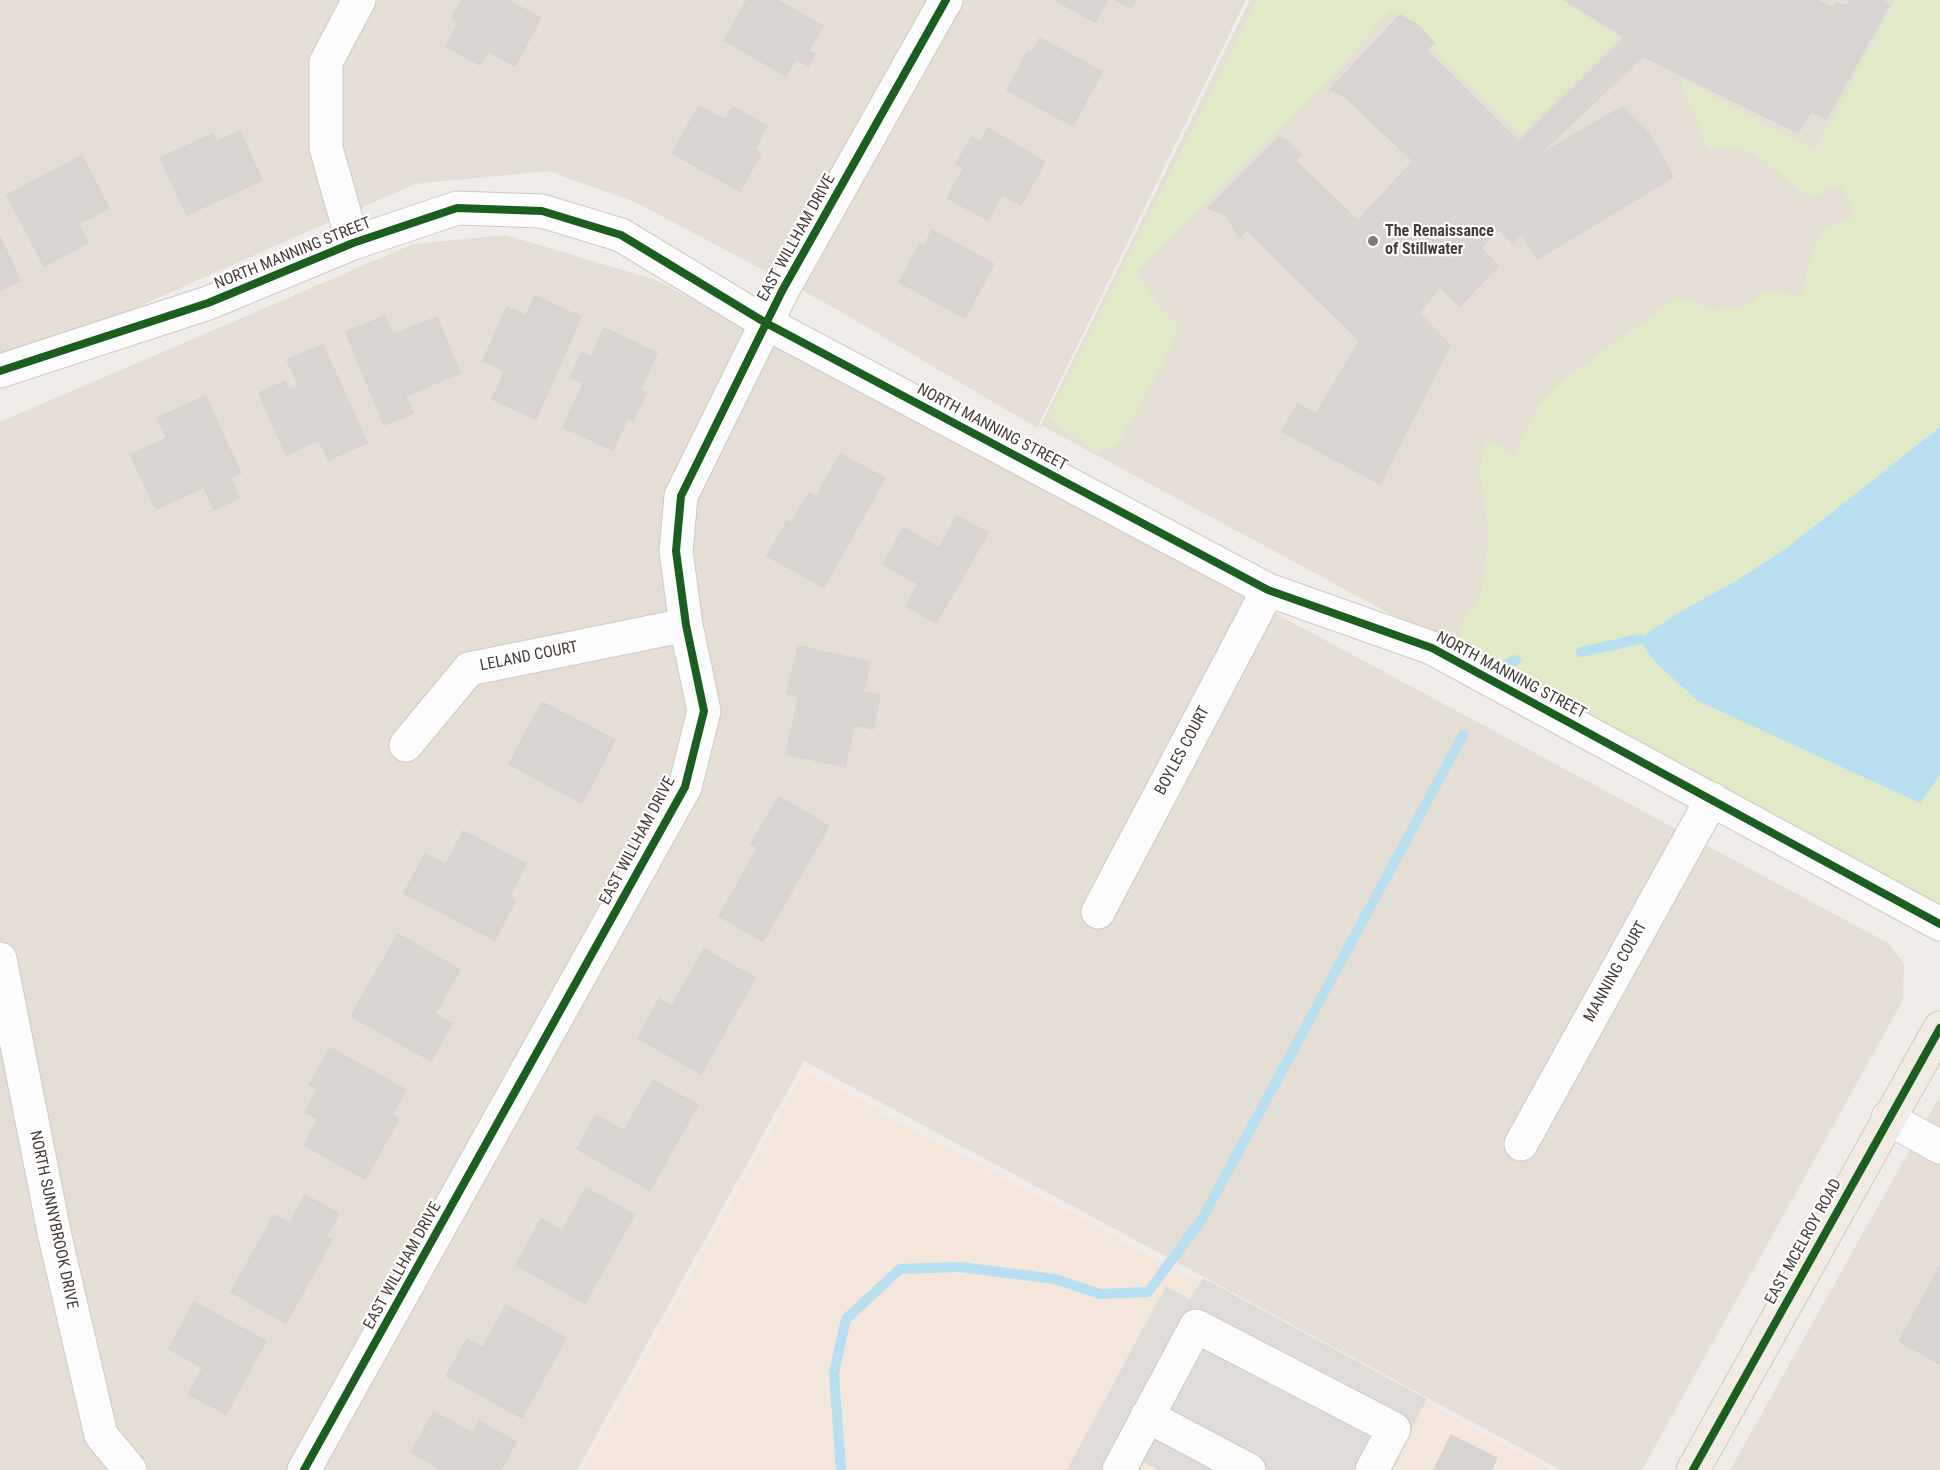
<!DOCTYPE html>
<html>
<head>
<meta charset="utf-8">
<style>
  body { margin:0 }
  canvas { display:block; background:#f0ece8 }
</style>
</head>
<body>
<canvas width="1940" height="1470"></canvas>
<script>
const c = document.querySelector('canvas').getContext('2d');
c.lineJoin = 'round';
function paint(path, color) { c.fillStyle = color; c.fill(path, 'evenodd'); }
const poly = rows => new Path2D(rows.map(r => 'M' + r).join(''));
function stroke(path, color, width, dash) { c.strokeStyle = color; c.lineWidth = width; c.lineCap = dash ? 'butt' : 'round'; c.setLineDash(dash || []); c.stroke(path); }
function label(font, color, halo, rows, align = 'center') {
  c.font = font + ' "Roboto Condensed",sans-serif'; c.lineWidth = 4.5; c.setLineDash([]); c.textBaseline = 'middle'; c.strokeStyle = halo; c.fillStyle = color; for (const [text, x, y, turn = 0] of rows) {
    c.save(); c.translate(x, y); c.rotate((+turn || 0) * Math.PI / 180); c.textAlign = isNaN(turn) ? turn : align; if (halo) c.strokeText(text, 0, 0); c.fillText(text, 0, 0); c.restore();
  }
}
paint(poly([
  [0,0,1246,0,1037,428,831,306,635,202,548,171,415,184,0,368],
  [1250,0,1940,0,1940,911,1041,425],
  [506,235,656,280,1888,943,1904,964,1903,1000,1642,1470,1561,1470,804,1061,577,1470,0,1470,0,422,413,244],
  [1940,1096,1940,1470,1730,1470]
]), '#e4ded5');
paint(poly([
  [804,1071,1552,1470,582,1470]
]), '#f3e6db');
paint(poly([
  [1257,0,1561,0,1620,37,1521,135,1391,10,1320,90,1136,273,1159,307,1179,327,1160,369,1117,445,1097,454,1047,418],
  [1895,0,1940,0,1940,911,1455,651,1463,621,1481,595,1489,531,1479,469,1488,439,1514,455,1539,405,1562,381,1679,296,1715,311,1749,305,1764,290,1800,297,1810,259,1822,230,1855,216,1841,184,1810,198,1751,151,1708,148,1680,78,1815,151]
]), '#e1eac8');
paint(poly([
  [1203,1278,1427,1399,1389,1470,1159,1470,1144,1462,1139,1470,1067,1470,1166,1286,1190,1299]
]), '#dfdcd8');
paint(poly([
  [1940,427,1940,775,1920,803,1698,701,1656,663,1639,639,1678,613,1736,581,1787,548]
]), '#b7dfef');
stroke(poly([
  [1581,652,1639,639],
  [1499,669,1516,660],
  [841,1470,834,1373,846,1319,900,1269,960,1267,1055,1279,1100,1294,1148,1292,1202,1219,1463,735]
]), '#b7dfef', 10);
const building = poly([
  [462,0,507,0,541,18,515,66,488,51,480,65,446,46,459,22,452,18,462,0],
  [747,0,777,0,823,26,808,51,815,54,809,66,796,59,786,76,724,40,747,0],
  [1055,0,1108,0,1095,22,1055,0],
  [1116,0,1136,0,1131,8,1116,0],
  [1565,0,1816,0,1832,8,1836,3,1847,6,1850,0,1882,0,1889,5,1826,119,1811,111,1798,133,1643,56,1538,156,1622,107,1651,136,1673,177,1537,259,1522,234,1512,243,1499,229,1481,248,1498,266,1460,306,1440,287,1419,313,1450,345,1380,484,1282,431,1298,404,1316,414,1360,341,1247,230,1239,238,1227,216,1208,208,1279,137,1287,141,1301,155,1295,160,1358,221,1413,161,1344,96,1330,90,1400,15,1419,26,1434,43,1426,50,1519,142,1625,37,1565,0],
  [1040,38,1102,72,1073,126,1007,90,1028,51,1031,53,1040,38],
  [699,106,725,120,733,107,767,126,754,150,761,154,740,191,672,153,699,106],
  [988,128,1045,162,1021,205,1002,194,988,220,947,198,964,168,956,164,972,137,980,142,988,128],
  [240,131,262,180,187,215,160,158,213,134,216,142,240,131],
  [82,156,109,208,78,224,88,243,44,266,7,195,82,156],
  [932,230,994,264,965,318,899,282,920,244,924,246,932,230],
  [0,236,20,281,0,290,0,236],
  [535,296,581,317,536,419,492,399,505,371,483,361,507,307,526,316,535,296],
  [385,316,393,335,437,317,460,373,405,396,413,413,384,425,346,332,385,316],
  [604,328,657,353,640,390,646,393,633,421,628,418,613,450,563,427,584,383,570,377,582,352,591,357,604,328],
  [323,345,367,443,328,460,319,440,286,455,259,393,285,381,289,390,299,386,287,360,323,345],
  [205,396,241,473,230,478,239,498,214,510,204,487,156,509,130,455,167,438,158,418,205,396],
  [840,454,885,478,824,587,767,556,787,521,791,523,809,493,816,497,840,454],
  [957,516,988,533,936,623,906,606,918,584,883,564,904,528,939,548,957,516],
  [798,646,870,662,863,692,880,695,873,729,854,725,845,767,786,754,799,696,787,694,798,646],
  [542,702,615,740,582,803,509,764,542,702],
  [779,797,829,826,763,941,719,916,758,848,751,844,779,797],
  [463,831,526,864,509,898,515,901,495,940,404,893,425,854,446,865,463,831],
  [398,934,460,970,435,1014,452,1024,431,1061,351,1016,398,934],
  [704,949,755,978,701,1074,638,1038,659,999,672,1006,704,949],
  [330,1048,406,1090,392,1115,399,1119,365,1179,304,1145,318,1119,305,1112,318,1089,309,1085,330,1048],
  [653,1080,698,1105,650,1190,577,1149,596,1115,624,1131,653,1080],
  [586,1188,634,1215,585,1303,516,1265,541,1219,562,1231,586,1188],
  [305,1195,339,1214,326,1237,332,1240,286,1323,231,1292,274,1215,290,1223,305,1195],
  [1940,1267,1940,1364,1899,1341,1940,1267],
  [194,1302,266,1341,226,1414,188,1394,203,1368,169,1349,194,1302],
  [506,1305,566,1338,522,1418,446,1376,467,1339,483,1348,506,1305],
  [434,1412,472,1433,479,1421,516,1442,501,1470,443,1470,411,1452,434,1412],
  [1451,1435,1497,1458,1491,1470,1434,1470,1451,1435]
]);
paint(building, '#d8d4cf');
stroke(building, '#d8d3ce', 1.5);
const minor = poly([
  [353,243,326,148,326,62,359,0],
  [0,371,208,303,353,243,457,208,542,211,621,235,766,323,1268,590,1432,648,1940,924],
  [406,745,469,669,686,625],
  [1098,912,1268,590],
  [0,959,54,1232,101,1435,130,1470],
  [1888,1118,1940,1147],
  [1521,1144,1712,799],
  [1147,1416,1249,1470],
  [304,1470,685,787,704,711,686,625,676,551,681,496,782,291,946,0],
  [1119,1470,1196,1326,1394,1429,1372,1470]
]);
const major = poly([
  [1693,1470,1940,1028]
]);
stroke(minor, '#cdc9c4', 35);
stroke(major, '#d3c7b5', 35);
stroke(minor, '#fdfcfc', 33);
stroke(major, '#f1ebe3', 33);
stroke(poly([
  [0,371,208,303,353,243,457,208,542,211,621,235,766,323,1268,590,1432,648,1940,924],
  [304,1470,685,787,704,711,686,625,676,551,681,496,782,291,946,0],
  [1693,1470,1940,1028]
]), '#1b5e20', 8);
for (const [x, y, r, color] of [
  [1373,241,6,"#827a74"]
]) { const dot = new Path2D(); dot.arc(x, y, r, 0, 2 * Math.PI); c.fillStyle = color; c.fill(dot); stroke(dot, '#fff', 2); }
label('bold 16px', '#463d35', '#fff', [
  ["The Renaissance",1385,232],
  ["of Stillwater",1385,250]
], 'left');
label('16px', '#463d35', '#fff', [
  ["EAST WILLHAM DRIVE",797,238,-61],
  ["NORTH MANNING STREET",293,254,-22],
  ["NORTH MANNING STREET",992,428,28],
  ["LELAND COURT",529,657,-11],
  ["NORTH MANNING STREET",1511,676,28],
  ["BOYLES COURT",1183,751,-62],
  ["EAST WILLHAM DRIVE",638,841,-62],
  ["MANNING COURT",1616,972,-61],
  ["NORTH SUNNYBROOK DRIVE",53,1220,78],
  ["EAST MCELROY ROAD",1804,1242,-61],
  ["EAST WILLHAM DRIVE",403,1266,-61]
]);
</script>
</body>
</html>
